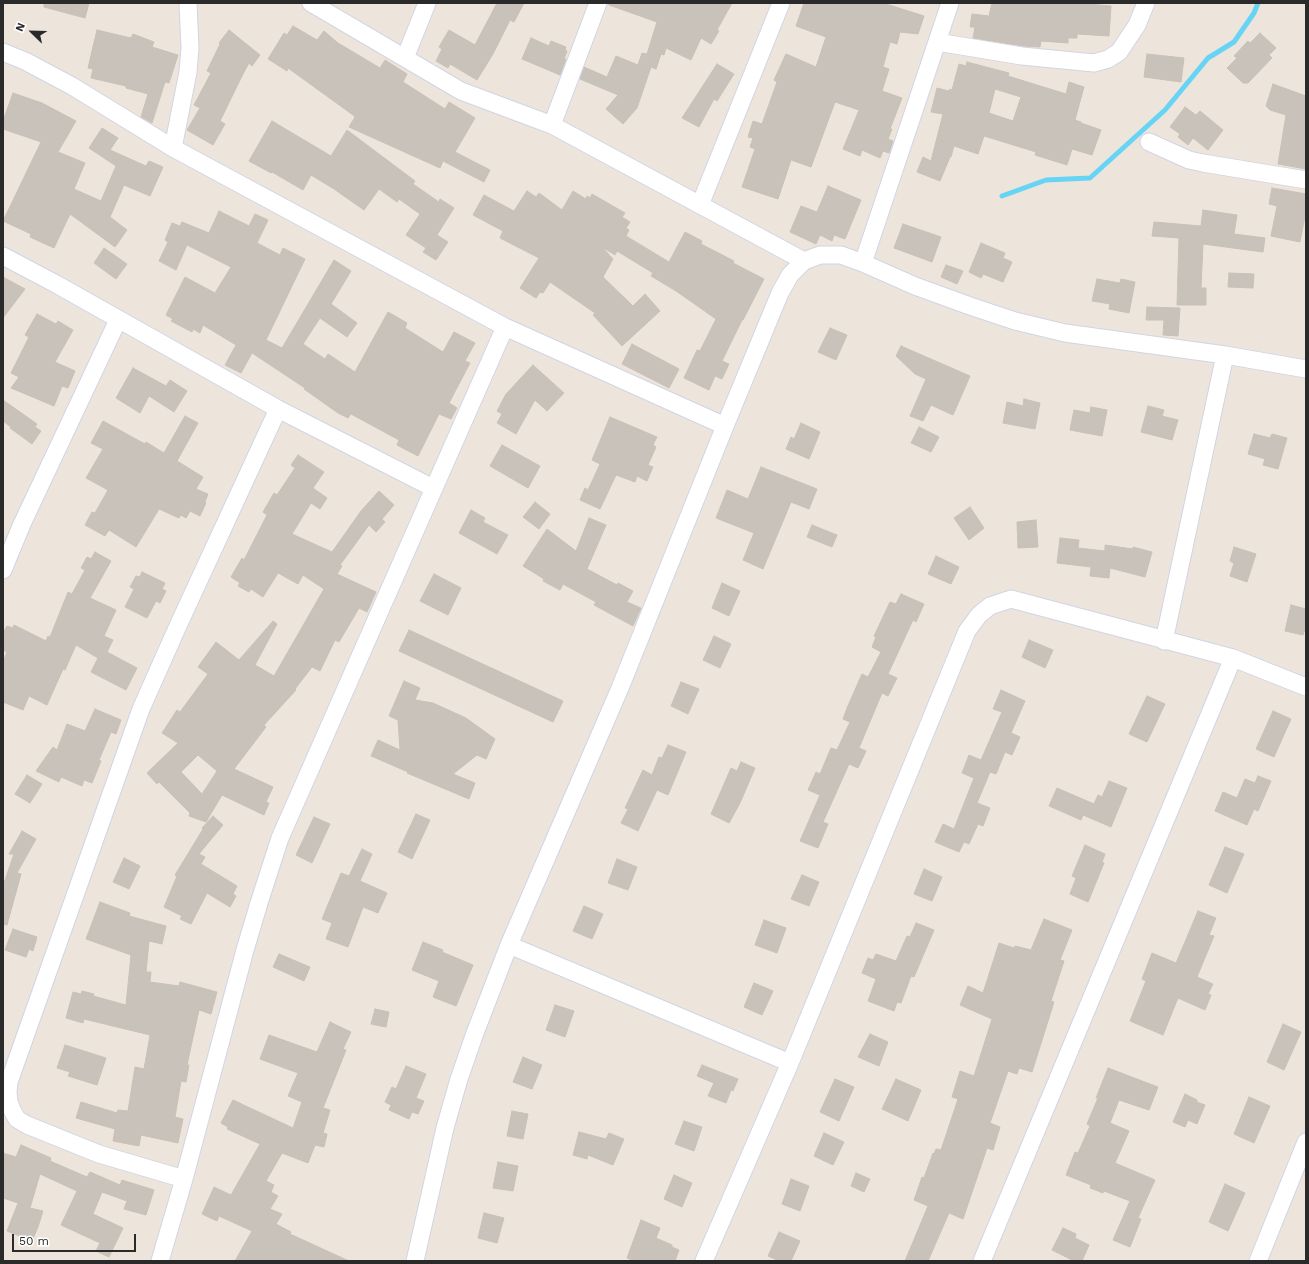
<!DOCTYPE html>
<html>
<head>
<meta charset="utf-8">
<style>
  body { margin:0 }
  #map { position:relative; width:1309px; height:1264px; overflow:hidden; background:#ede5db; font-family:"Work Sans",sans-serif }
  canvas { display:block }
  .frame { position:absolute; inset:0; border:4px solid #2a2a2a; pointer-events:none }
  .north { position:absolute; left:12px; top:12px; width:40px; height:40px; -webkit-text-stroke:3px #fff; paint-order:stroke; rotate:293deg; font-size:11px; font-weight:700; line-height:16px; text-align:center; color:#2a2a2a }
  .north::after { content:''; display:block; margin:auto; width:14px; height:18px; background:#2a2a2a; clip-path:polygon(50% 0,100% 100%,50% 72%,0 100%) }
  .scale { position:absolute; left:12px; top:1234px; width:124px; height:18px; box-sizing:border-box; border:2px solid #2a2a2a; border-top:0; padding-left:5px; font-size:12px; line-height:14px; white-space:nowrap; color:#2a2a2a; -webkit-text-stroke:3px #fff; paint-order:stroke }
</style>
</head>
<body>
<div id="map">
<canvas width="1309" height="1264"></canvas>
<div class="frame"></div>
<div class="north">N</div>
<div class="scale">50 m</div>
</div>
<script>
const c = document.querySelector('canvas').getContext('2d');
c.lineJoin = 'round';
const poly = rows => new Path2D(rows.map(r => 'M' + r).join(''));
function stroke(path, color, width, dash) { c.strokeStyle = color; c.lineWidth = width; c.lineCap = dash ? 'butt' : 'round'; c.setLineDash(dash || []); c.stroke(path); }
function paint(path, color) { c.fillStyle = color; c.fill(path, 'evenodd'); }
stroke(poly([
  [1002,196,1046,180,1090,178,1165,110,1208,58,1234,42,1254,13,1258,3]
]), '#68d4f5', 5);
const building = poly([
  [44,3,89,3,85,18,44,7,44,3],
  [497,3,524,3,514,22,510,20,493,54,477,80,450,64,448,68,436,61,442,49,439,47,449,30,475,45,497,3],
  [609,3,732,3,717,30,719,31,711,44,701,38,691,60,666,48,664,55,661,54,656,69,651,67,637,108,623,124,606,109,618,95,580,79,584,67,607,77,616,56,638,65,642,53,647,54,657,22,609,5,609,3],
  [804,3,883,3,924,16,918,34,900,32,897,44,890,42,883,67,889,69,882,91,902,98,890,129,892,129,888,139,893,141,889,153,883,151,880,158,862,150,860,156,843,149,859,110,835,102,811,167,791,160,778,199,742,187,755,149,750,147,753,138,748,137,753,121,762,124,777,82,774,80,786,54,816,67,826,37,796,26,804,3],
  [992,3,1077,3,1111,6,1109,36,1077,34,1077,38,1068,38,1068,43,1041,41,1040,47,1023,46,973,38,975,27,970,27,972,14,989,16,992,3],
  [293,26,317,40,324,31,338,43,380,68,385,60,407,74,403,82,445,109,449,102,475,118,455,152,490,170,484,182,443,161,440,168,349,127,355,117,353,115,288,68,287,71,268,59,284,33,287,35,293,26],
  [97,30,131,38,133,34,154,42,152,47,178,55,169,83,165,82,152,123,141,117,148,94,126,88,126,86,91,78,93,69,88,68,97,30],
  [229,30,260,55,252,66,249,63,242,76,220,121,225,124,213,145,187,130,200,108,194,105,211,73,207,71,220,44,219,43,229,30],
  [1260,33,1276,48,1269,55,1272,58,1248,83,1243,83,1227,68,1237,58,1234,56,1248,41,1250,43,1260,33],
  [531,38,549,46,551,41,566,47,565,50,567,51,564,59,566,59,560,75,522,59,531,38],
  [1147,54,1184,58,1181,82,1144,77,1147,54],
  [967,62,1009,73,1008,76,1066,94,1069,82,1084,87,1075,120,1081,122,1081,123,1101,130,1092,155,1072,149,1067,165,1035,155,1036,152,984,136,978,154,954,146,951,157,950,157,940,181,917,172,923,157,931,161,943,114,931,112,937,88,949,91,950,89,952,90,959,64,966,66,967,62],
  [995,89,1021,97,1013,121,989,113,995,89],
  [717,64,734,74,717,101,714,99,699,127,682,118,717,64],
  [1273,84,1306,96,1306,169,1278,164,1286,115,1270,110,1266,106,1273,84],
  [13,93,42,103,76,121,58,152,85,163,74,189,101,201,116,166,89,148,102,128,118,138,110,150,146,166,149,161,163,167,150,196,124,185,110,217,127,230,115,247,70,214,54,248,30,237,31,234,3,221,41,142,3,129,3,121,13,93],
  [1185,107,1196,115,1200,111,1223,130,1208,150,1193,138,1188,145,1178,137,1180,134,1170,127,1185,107],
  [272,121,331,156,347,130,415,181,413,184,439,202,440,199,454,208,437,235,448,242,436,260,423,252,426,248,406,235,420,214,399,199,397,202,379,189,364,210,334,189,311,175,303,190,272,172,271,173,249,161,272,121],
  [828,186,861,200,845,239,834,235,832,241,820,235,816,244,790,232,801,206,817,212,828,186],
  [1272,188,1306,194,1306,211,1300,242,1271,236,1277,206,1269,204,1272,188],
  [527,191,536,197,539,193,562,210,573,191,586,199,587,196,590,198,592,194,625,213,622,217,630,222,626,228,629,230,626,236,669,262,685,232,702,241,701,244,734,261,733,263,764,279,743,320,742,320,722,361,729,364,722,379,715,376,709,390,684,378,697,350,700,351,716,319,676,291,651,276,653,273,617,251,615,255,602,247,613,259,603,277,633,306,645,294,660,311,622,346,593,315,595,313,550,282,543,293,540,292,536,298,520,288,539,258,500,238,503,231,473,215,484,195,514,211,527,191],
  [1203,210,1237,215,1234,234,1265,238,1263,252,1203,244,1201,288,1206,288,1206,305,1177,305,1179,238,1152,236,1154,222,1201,226,1203,210],
  [219,211,249,226,255,214,268,220,257,243,280,255,283,248,305,259,266,340,282,348,334,260,351,271,331,304,357,323,347,337,320,318,303,344,325,359,328,354,355,372,388,312,407,323,405,328,443,352,454,332,475,343,465,361,470,363,449,403,457,408,451,419,439,414,418,456,397,445,399,440,351,414,348,418,338,413,304,389,305,388,252,353,241,373,225,365,236,345,203,325,200,333,193,329,192,332,171,321,173,319,166,315,185,277,215,293,231,267,187,245,176,270,159,261,168,242,165,240,172,223,180,226,182,222,209,233,219,211],
  [903,224,941,237,932,262,894,248,903,224],
  [981,243,1005,253,1003,258,1012,262,1003,282,983,274,981,278,969,272,981,243],
  [104,248,127,264,116,279,94,263,104,248],
  [946,265,963,271,957,284,941,277,946,265],
  [1229,273,1254,274,1253,288,1228,287,1229,273],
  [3,277,25,289,3,318,3,277],
  [1097,279,1120,283,1121,279,1135,282,1129,313,1109,309,1110,304,1092,301,1097,279],
  [1147,307,1180,308,1178,336,1163,335,1164,320,1146,320,1147,307],
  [37,314,56,324,58,321,73,330,55,362,75,371,68,388,62,386,54,406,11,388,19,377,11,373,29,337,25,335,37,314],
  [830,328,847,335,836,360,818,352,830,328],
  [632,344,679,369,669,388,622,364,632,344],
  [901,346,970,376,953,415,931,405,923,421,910,416,926,379,915,374,896,356,901,346],
  [533,365,564,393,547,411,535,400,516,434,497,423,502,414,497,411,506,394,533,365],
  [133,368,166,386,170,380,187,391,174,412,149,396,140,413,116,398,133,368],
  [1024,399,1040,403,1035,429,1003,423,1007,402,1023,406,1024,399],
  [3,400,37,424,35,427,41,431,32,444,10,428,11,427,3,421,3,400],
  [1148,406,1164,410,1162,416,1178,420,1172,440,1141,432,1148,406],
  [1091,407,1107,410,1102,436,1070,430,1074,410,1090,413,1091,407],
  [185,416,198,423,177,461,203,477,196,489,208,494,205,502,206,503,200,516,190,511,186,518,181,515,179,518,159,509,136,547,109,530,105,536,85,525,92,512,95,513,108,490,86,478,103,449,91,443,103,421,145,444,146,442,164,453,185,416],
  [610,417,657,437,653,445,656,447,648,465,653,467,647,481,637,476,635,482,616,475,600,509,580,500,585,488,588,490,600,464,592,460,610,417],
  [801,423,820,432,809,459,786,449,791,437,794,439,801,423],
  [919,427,939,437,931,452,911,443,919,427],
  [1254,434,1270,438,1272,434,1287,438,1278,469,1263,465,1265,459,1248,454,1254,434],
  [502,445,540,466,528,488,490,466,502,445],
  [298,455,324,472,313,488,327,498,320,509,311,503,292,534,332,552,361,511,379,491,394,505,382,519,385,522,376,532,369,525,340,565,342,566,337,574,376,592,367,612,359,608,339,642,335,640,320,671,312,667,295,689,296,690,264,725,266,727,234,769,273,787,266,802,269,803,264,815,222,795,206,822,189,816,190,813,159,782,157,784,147,773,178,743,162,733,177,710,180,712,208,674,198,667,216,642,239,660,273,621,277,624,255,665,274,676,324,589,303,575,298,584,278,573,263,597,251,589,249,592,238,586,240,583,231,577,242,558,244,560,267,515,263,512,274,493,277,495,295,468,291,465,298,455],
  [198,755,217,771,202,794,181,772,198,755],
  [761,467,817,489,809,509,791,502,763,569,743,560,754,533,716,518,727,490,748,499,761,467],
  [535,502,550,514,539,529,523,517,535,502],
  [970,507,984,528,969,540,954,518,970,507],
  [471,510,485,518,483,522,508,535,497,554,459,533,471,510],
  [589,518,606,525,587,569,617,585,618,583,633,591,627,602,641,608,633,626,594,605,596,602,563,584,560,590,543,581,544,579,523,566,547,529,576,551,589,518],
  [1036,520,1038,547,1018,548,1017,522,1036,520],
  [812,525,837,535,832,547,807,537,812,525],
  [1060,538,1079,540,1078,548,1105,551,1105,545,1133,549,1133,547,1152,552,1145,577,1110,568,1109,578,1090,576,1091,567,1057,563,1060,538],
  [1234,547,1256,554,1247,582,1230,576,1234,563,1230,561,1234,547],
  [95,552,111,561,90,598,116,610,104,636,113,640,107,652,137,668,126,690,91,672,98,658,76,645,65,670,63,669,47,705,29,696,23,710,3,702,3,662,7,652,3,650,3,633,7,626,13,628,14,625,46,641,48,636,50,637,68,592,72,594,85,570,81,568,87,557,91,559,95,552],
  [936,556,959,567,951,584,928,574,936,556],
  [142,572,165,583,162,589,166,591,160,603,156,601,147,618,125,607,134,589,130,587,136,576,140,577,142,572],
  [434,574,461,588,448,615,420,601,434,574],
  [722,583,740,591,729,616,712,608,722,583],
  [901,594,924,604,916,622,913,620,888,674,897,678,888,696,882,693,859,748,866,751,858,768,849,764,823,822,828,824,818,848,800,841,820,795,808,790,816,772,820,774,831,748,837,750,850,722,843,719,847,708,862,674,868,677,881,652,872,647,876,637,874,636,890,602,896,604,901,594],
  [1291,605,1306,609,1306,626,1303,635,1285,631,1291,605],
  [409,630,563,701,553,722,399,651,409,630],
  [714,636,731,644,720,668,703,660,714,636],
  [1029,640,1053,650,1045,668,1022,657,1029,640],
  [404,681,420,688,415,700,433,703,466,718,495,739,486,759,477,755,453,774,475,783,469,799,407,773,408,772,371,756,378,740,400,750,398,720,389,716,404,681],
  [681,682,699,689,688,714,671,706,681,682],
  [1001,690,1025,701,1011,733,1020,737,1012,755,1005,752,996,774,990,772,977,803,990,808,983,826,978,824,969,844,964,842,959,852,935,842,943,824,954,829,974,778,962,773,969,755,981,760,1002,712,993,709,1001,690],
  [1147,696,1165,704,1147,742,1129,734,1147,696],
  [95,709,121,720,116,734,111,732,99,760,101,761,92,783,84,780,82,786,61,777,59,782,36,771,53,747,57,750,67,724,85,731,95,709],
  [1273,711,1291,719,1274,757,1256,749,1273,711],
  [668,745,686,752,668,795,657,790,638,831,621,823,628,809,625,808,643,770,652,775,659,757,662,758,668,745],
  [741,762,755,768,740,803,729,823,711,814,731,768,737,771,741,762],
  [27,775,42,784,30,803,15,794,27,775],
  [1258,776,1271,781,1258,811,1254,809,1247,825,1215,811,1223,792,1237,798,1245,779,1255,783,1258,776],
  [1109,781,1127,788,1111,827,1083,815,1081,820,1049,806,1057,788,1094,804,1098,795,1102,797,1109,781],
  [416,814,430,820,412,859,398,852,416,814],
  [213,816,223,825,199,854,205,857,201,864,237,886,233,894,236,896,230,907,207,893,191,924,180,919,182,916,164,907,177,876,175,875,203,829,202,828,213,816],
  [314,817,330,824,312,863,296,855,314,817],
  [22,831,36,839,17,873,21,874,7,925,3,924,3,886,14,854,9,854,22,831],
  [1085,845,1105,854,1102,862,1104,863,1088,902,1070,894,1076,878,1072,876,1085,845],
  [1225,847,1244,854,1227,893,1209,885,1225,847],
  [362,849,372,854,360,881,387,893,378,913,363,907,348,947,326,939,332,923,322,919,341,873,349,876,362,849],
  [124,858,140,866,129,889,113,882,124,858],
  [617,859,637,867,628,890,608,883,617,859],
  [924,869,942,877,932,901,914,894,924,869],
  [802,875,819,882,809,906,791,899,802,875],
  [100,902,130,913,129,916,166,926,162,944,149,941,146,972,151,972,150,982,179,986,180,982,217,992,211,1014,199,1010,187,1065,189,1065,186,1082,181,1081,175,1117,183,1119,178,1143,141,1135,139,1146,113,1141,115,1129,76,1118,81,1102,117,1113,118,1110,128,1111,135,1067,144,1069,150,1035,84,1019,83,1023,66,1018,73,992,81,994,82,991,94,994,93,996,126,1005,131,955,86,939,100,902],
  [584,906,603,914,592,939,573,931,584,906],
  [1198,911,1216,918,1209,935,1214,936,1197,977,1213,984,1208,994,1211,995,1205,1010,1178,998,1163,1035,1130,1021,1146,981,1142,979,1152,953,1176,963,1198,911],
  [1044,919,1072,930,1060,960,1064,961,1051,1001,1054,1002,1032,1072,1019,1068,1017,1074,1008,1071,990,1123,1000,1127,993,1150,987,1148,963,1219,949,1213,928,1261,905,1261,928,1206,914,1200,922,1177,924,1178,933,1153,934,1154,936,1149,941,1150,958,1099,952,1097,960,1071,974,1076,992,1019,960,1005,968,986,983,993,999,943,1014,948,1015,946,1031,950,1044,919],
  [764,920,786,928,777,953,755,945,764,920],
  [916,923,934,930,914,977,911,976,901,1003,897,1002,894,1011,868,1001,876,979,862,973,868,958,873,960,876,954,896,961,907,936,910,937,916,923],
  [13,929,37,937,33,951,29,949,26,957,5,950,13,929],
  [423,942,443,950,442,952,473,965,456,1006,433,997,439,981,412,970,423,942],
  [279,954,310,967,304,981,273,967,279,954],
  [754,983,773,991,762,1015,744,1007,754,983],
  [555,1005,574,1011,565,1037,546,1030,555,1005],
  [375,1009,389,1012,386,1027,371,1024,375,1009],
  [330,1022,351,1032,343,1049,346,1050,323,1108,330,1110,323,1133,327,1134,324,1147,315,1145,308,1163,282,1153,266,1181,274,1185,271,1192,278,1196,270,1209,282,1214,276,1224,291,1232,290,1234,349,1261,235,1261,252,1231,219,1216,217,1221,202,1214,214,1187,231,1195,260,1144,227,1129,228,1127,221,1123,233,1100,293,1128,302,1102,288,1096,298,1073,260,1059,269,1035,317,1052,330,1022],
  [1283,1024,1301,1032,1284,1070,1267,1062,1283,1024],
  [870,1034,888,1042,879,1066,858,1057,870,1034],
  [65,1045,106,1058,97,1085,68,1076,70,1072,57,1068,65,1045],
  [523,1057,542,1065,532,1089,513,1082,523,1057],
  [702,1065,738,1079,733,1091,731,1090,726,1103,708,1096,714,1083,697,1076,702,1065],
  [406,1066,426,1074,416,1098,424,1101,418,1114,412,1112,409,1119,389,1110,391,1105,385,1102,392,1087,396,1089,406,1066],
  [1108,1068,1158,1087,1149,1110,1119,1100,1110,1123,1129,1131,1115,1163,1155,1180,1138,1218,1141,1219,1130,1247,1113,1240,1130,1201,1104,1191,1103,1193,1090,1188,1091,1185,1066,1175,1075,1152,1078,1153,1090,1126,1087,1124,1098,1098,1096,1098,1108,1068],
  [835,1079,854,1087,839,1121,820,1112,835,1079],
  [896,1079,921,1090,908,1121,882,1109,896,1079],
  [1185,1094,1197,1100,1197,1102,1205,1105,1197,1124,1188,1120,1185,1127,1173,1122,1185,1094],
  [1249,1097,1270,1106,1254,1143,1234,1134,1249,1097],
  [512,1111,528,1114,523,1139,507,1136,512,1111],
  [684,1121,702,1127,694,1151,675,1144,684,1121],
  [579,1132,606,1139,609,1133,624,1139,613,1165,588,1155,587,1159,573,1155,579,1132],
  [824,1133,844,1142,833,1165,814,1156,824,1133],
  [21,1145,51,1158,50,1161,87,1177,90,1172,120,1185,122,1180,154,1190,146,1215,124,1209,127,1201,102,1192,93,1214,123,1228,109,1257,96,1251,100,1243,61,1225,77,1191,40,1174,30,1208,43,1211,38,1227,32,1241,7,1231,18,1203,3,1198,3,1153,16,1157,21,1145],
  [498,1162,518,1166,513,1191,493,1188,498,1162],
  [856,1173,870,1179,864,1192,851,1186,856,1173],
  [674,1175,692,1183,682,1207,664,1199,674,1175],
  [791,1179,809,1186,800,1211,782,1204,791,1179],
  [1225,1184,1245,1193,1228,1231,1209,1222,1225,1184],
  [484,1213,504,1218,497,1243,478,1238,484,1213],
  [641,1220,660,1228,656,1238,672,1245,672,1247,679,1250,675,1261,634,1261,627,1258,641,1220],
  [1063,1228,1076,1234,1075,1238,1089,1245,1082,1261,1074,1261,1052,1250,1063,1228],
  [779,1232,800,1241,791,1261,779,1261,768,1256,779,1232]
]);
paint(building, '#c8c2bb');
stroke(building, '#c8c1b5', 1);
const street = poly([
  [311,3,461,91,552,125,804,261],
  [937,42,1022,56,1094,63,1108,59,1119,52,1137,25,1146,3],
  [3,52,25,61,72,86,173,148,505,327,725,426],
  [405,58,427,3],
  [552,125,598,3],
  [1149,142,1189,160,1203,163,1306,180],
  [173,148,188,72,190,48,188,3],
  [700,205,781,3],
  [3,256,56,284,278,409,433,488],
  [863,263,950,3],
  [3,570,22,524,118,320],
  [1164,641,1225,355],
  [509,945,790,1063],
  [184,1179,99,1154,27,1125,17,1119,12,1110,9,1102,8,1093,9,1082,141,709,177,628,278,409],
  [160,1261,184,1179,245,950,259,903,280,838,505,327],
  [415,1261,445,1128,459,1079,475,1033,509,945,620,688,725,426,780,293,790,275,804,261,820,255,841,255,863,263,915,286,970,306,1015,321,1065,333,1225,355,1306,369],
  [704,1261,790,1063,967,631,979,615,990,606,1011,599,1233,658,1306,687],
  [982,1261,1233,658],
  [1258,1261,1306,1142]
]);
stroke(street, '#d0d5e4', 19);
stroke(street, '#fff', 17);
</script>
</body>
</html>
